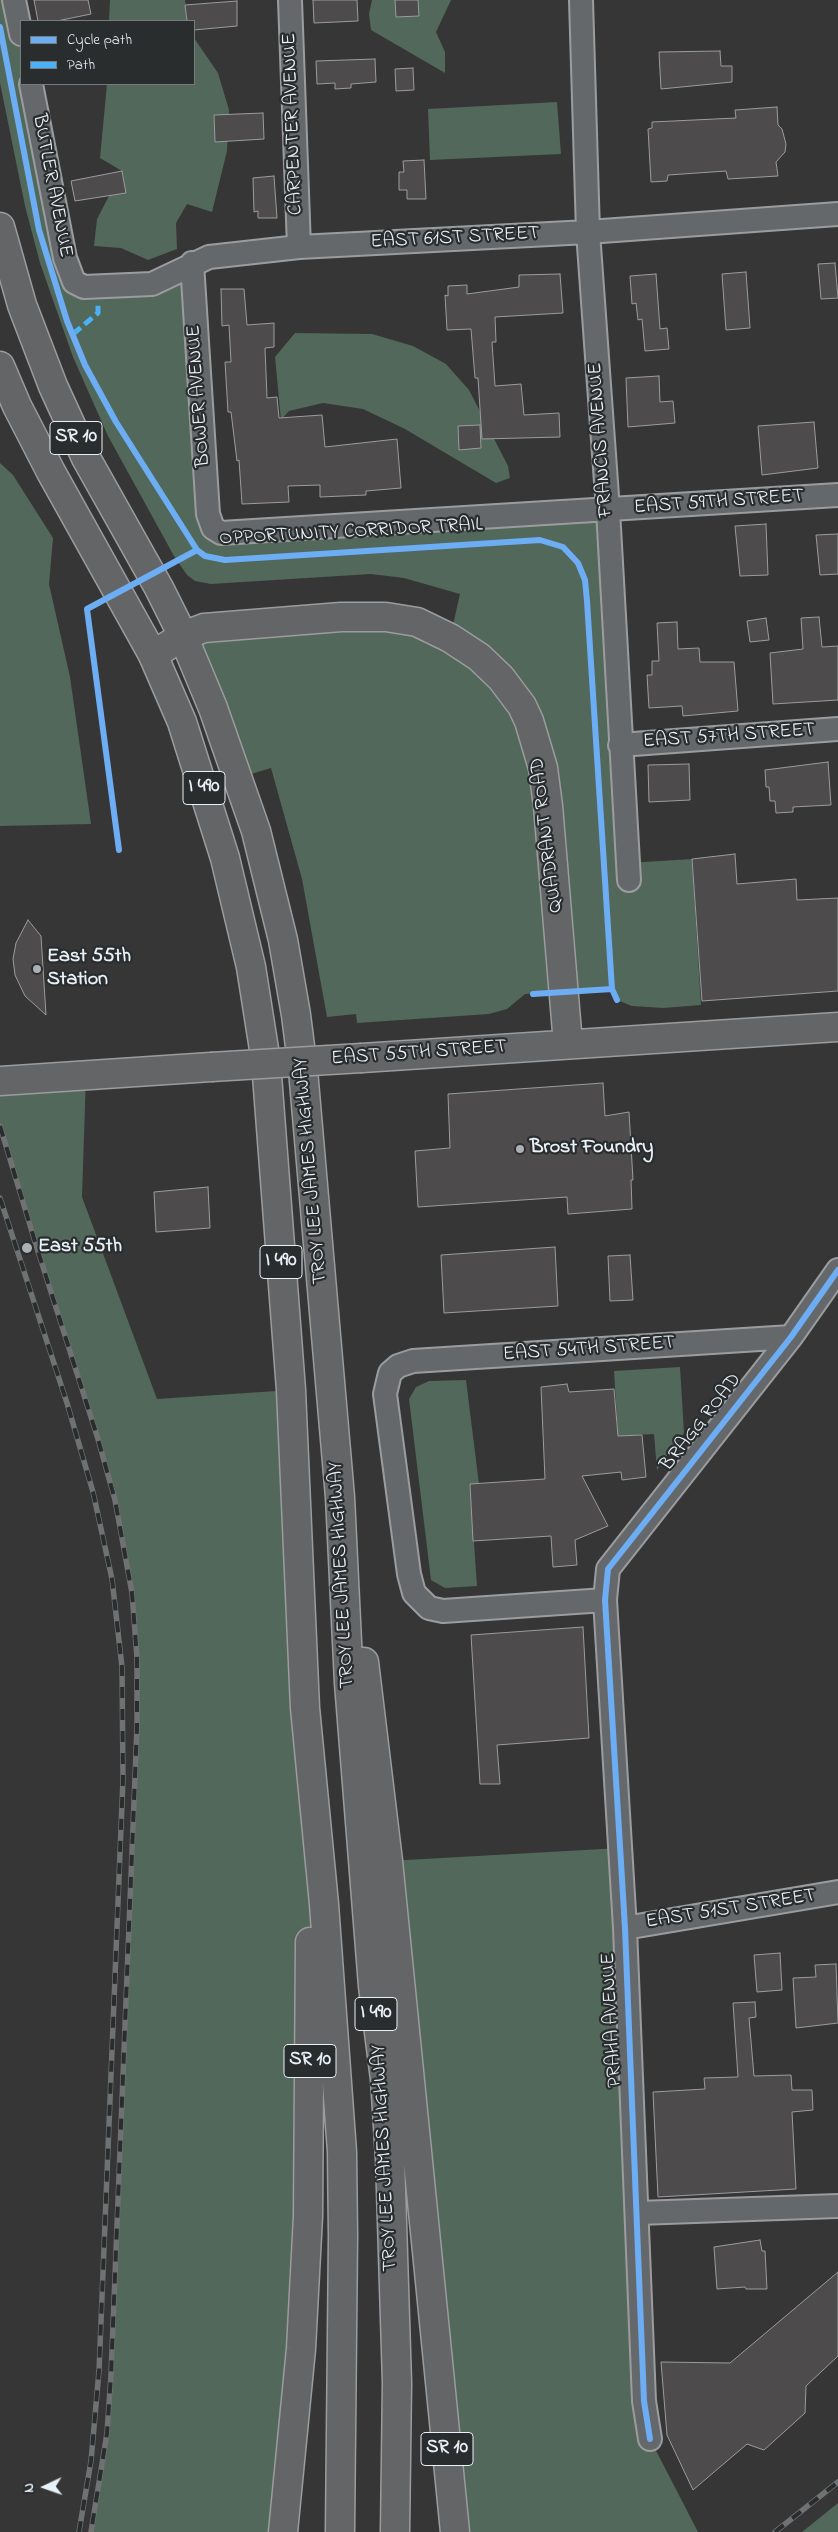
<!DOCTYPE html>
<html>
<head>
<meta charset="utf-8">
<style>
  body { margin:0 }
  #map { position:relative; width:838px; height:2532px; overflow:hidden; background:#363637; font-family:"Indie Flower",sans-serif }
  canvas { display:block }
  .legend { position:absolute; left:20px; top:20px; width:175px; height:65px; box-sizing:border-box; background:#2a2d2e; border:1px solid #767b7f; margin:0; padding:6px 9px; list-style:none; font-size:15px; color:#e8f1f8 }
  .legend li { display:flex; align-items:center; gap:10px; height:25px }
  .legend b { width:25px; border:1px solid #767b7f }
  .north { position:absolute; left:20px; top:2462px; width:50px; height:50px; -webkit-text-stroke:4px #2a2d2e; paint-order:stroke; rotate:267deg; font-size:14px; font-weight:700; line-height:20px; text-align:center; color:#e8f1f8 }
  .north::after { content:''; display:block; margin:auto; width:18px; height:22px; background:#e8f1f8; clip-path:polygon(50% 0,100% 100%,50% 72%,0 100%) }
</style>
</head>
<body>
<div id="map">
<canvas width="838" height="2532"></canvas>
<ul class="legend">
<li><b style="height:6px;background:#6dadf4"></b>Cycle path</li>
<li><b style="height:6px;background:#4cb0f7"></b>Path</li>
</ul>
<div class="north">N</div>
</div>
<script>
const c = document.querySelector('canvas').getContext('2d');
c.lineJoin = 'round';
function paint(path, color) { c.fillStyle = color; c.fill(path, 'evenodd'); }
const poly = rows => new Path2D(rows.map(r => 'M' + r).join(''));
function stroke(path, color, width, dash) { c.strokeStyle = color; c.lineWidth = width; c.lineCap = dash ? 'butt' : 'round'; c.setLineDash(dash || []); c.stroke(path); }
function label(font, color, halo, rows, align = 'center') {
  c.font = font + ' "Indie Flower",sans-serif'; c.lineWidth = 4.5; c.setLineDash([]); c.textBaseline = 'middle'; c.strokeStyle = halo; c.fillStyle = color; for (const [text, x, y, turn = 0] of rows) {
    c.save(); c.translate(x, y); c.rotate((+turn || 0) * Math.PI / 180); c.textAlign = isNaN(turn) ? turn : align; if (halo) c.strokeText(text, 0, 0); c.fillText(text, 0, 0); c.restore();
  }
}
paint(poly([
  [0,0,14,0,21,34,21,84,65,258,90,288,192,263,210,524,608,510,628,863,692,859,701,1005,663,1008,632,1006,617,1000,612,989,525,994,507,1009,489,1014,357,1023,356,1014,327,1017,302,879,271,768,238,778,183,636,341,617,450,638,460,594,404,578,371,574,211,584,195,581,187,575,174,556,108,436,73,357,40,263,25,206,0,83],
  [110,0,185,0,187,21,109,21],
  [372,0,451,0,436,32,445,52,445,73,371,30,369,14],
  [194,38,218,73,229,110,227,151,212,212,187,204,176,223,177,249,148,260,121,248,94,246,97,219,122,171,100,158,107,84,194,84],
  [557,102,561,154,430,160,428,109],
  [295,333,372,334,413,346,446,364,469,390,508,466,510,478,496,483,405,429,363,409,323,403,289,411,281,420,275,357],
  [0,463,13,475,53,538,49,584,70,677,91,824,0,826],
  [86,1075,82,1197,157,1399,291,1390,305,1708,311,1962,283,2532,91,2532,107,2433,111,2375,137,1727,137,1658,132,1593,115,1500,98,1439,36,1245,0,1126,0,1081],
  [680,1367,684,1433,657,1470,654,1434,618,1436,614,1371],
  [466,1380,479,1484,470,1485,477,1586,445,1588,431,1580,409,1399,416,1387,429,1381],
  [620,1848,650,2439,698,2532,470,2532,438,2365,388,1861],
  [838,2503,838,2532,802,2532]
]), '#51685a');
const building = poly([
  [34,0,88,0,91,14,57,21,38,21,34,0],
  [313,0,357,0,358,21,314,23,313,0],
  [395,0,418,0,419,16,396,17,395,0],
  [237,1,237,26,194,30,194,21,187,21,185,5,237,1],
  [720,51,721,66,732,66,732,82,661,89,659,52,720,51],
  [375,59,376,82,351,84,351,88,335,89,335,83,317,84,316,61,375,59],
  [413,68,414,90,396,91,395,69,413,68],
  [777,107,778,125,782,129,786,144,785,152,776,162,778,176,728,179,726,171,668,175,667,181,651,182,648,129,652,128,652,122,736,118,735,110,777,107],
  [263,113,264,139,215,142,214,115,263,113],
  [424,160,426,199,407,199,407,190,399,190,399,172,404,172,403,161,424,160],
  [122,171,126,193,75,201,71,181,122,171],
  [274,176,277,218,258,218,258,211,254,212,253,178,274,176],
  [835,263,838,298,821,299,818,264,835,263],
  [746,272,750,328,726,330,722,274,746,272],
  [560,274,563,313,495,317,496,342,492,342,495,386,521,384,524,415,559,413,560,437,482,439,478,378,475,378,471,329,447,330,445,295,448,296,448,286,467,285,467,294,519,287,519,275,560,274],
  [656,274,660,329,667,328,669,349,645,351,642,319,638,320,636,303,632,304,630,276,656,274],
  [221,289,244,289,247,325,274,323,274,347,265,348,267,398,277,397,279,418,322,415,325,447,397,439,401,488,366,491,366,495,320,497,320,485,288,486,289,502,242,504,239,460,237,461,231,412,228,412,225,362,231,362,229,325,222,326,221,289],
  [659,376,660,402,673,401,675,423,628,427,626,378,659,376],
  [814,422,818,468,762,475,758,426,814,422],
  [480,425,481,448,459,450,458,426,480,425],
  [766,524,768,575,740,576,735,526,766,524],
  [838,534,838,574,820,575,816,535,838,534],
  [819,617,822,647,838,646,838,700,773,704,770,653,803,649,801,618,819,617],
  [766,618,769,640,750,642,747,621,766,618],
  [677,622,678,649,699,648,700,662,734,662,738,711,683,716,682,706,649,708,647,675,652,675,652,661,659,661,657,623,677,622],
  [828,762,831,805,793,807,793,812,776,813,775,801,770,801,769,787,766,787,765,770,828,762],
  [689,764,690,800,649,802,648,765,689,764],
  [735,854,737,884,796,879,797,900,838,898,838,991,702,1001,692,859,735,854],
  [28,920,41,936,46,1015,25,996,15,975,13,959,16,943,28,920],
  [603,1083,605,1116,629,1112,633,1180,631,1180,632,1209,568,1214,567,1197,418,1207,415,1151,450,1148,448,1094,603,1083],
  [208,1187,210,1228,156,1232,154,1192,208,1187],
  [555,1247,558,1306,444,1313,441,1255,555,1247],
  [630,1255,633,1300,610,1301,608,1256,630,1255],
  [567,1384,569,1392,614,1389,618,1436,642,1435,646,1477,622,1480,621,1472,582,1476,608,1526,575,1540,577,1565,553,1567,551,1536,473,1541,470,1484,545,1479,541,1387,567,1384],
  [583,1627,589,1738,497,1745,500,1784,480,1784,471,1635,583,1627],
  [780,1953,782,1990,757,1992,754,1955,780,1953],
  [836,1964,838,2023,796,2028,793,1978,816,1977,815,1965,836,1964],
  [755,2002,756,2017,749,2018,754,2076,791,2075,792,2090,812,2090,813,2110,792,2112,796,2189,658,2197,653,2092,705,2089,704,2078,738,2077,733,2003,755,2002],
  [760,2240,762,2251,765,2251,767,2289,746,2289,745,2287,717,2289,714,2247,760,2240],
  [838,2272,838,2356,806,2386,805,2413,764,2450,747,2444,693,2490,667,2435,661,2362,730,2363,838,2272]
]);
paint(building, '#4e4b4d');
stroke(building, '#9b9c9e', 1);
const street = poly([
  [14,0,21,34],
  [290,0,299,247],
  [581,0,588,232,608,510,629,880],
  [31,84,65,258,74,282,84,287,152,284,209,257,299,247,588,232,838,214],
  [192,263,208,514,213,528,221,533,838,495],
  [620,745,838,729],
  [605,1600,443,1611,429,1608,414,1593,409,1574,385,1394,390,1373,398,1366,413,1361,791,1337],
  [625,1928,838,1892],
  [638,2213,838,2206],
  [650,2439,644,2401,625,1928,605,1600,608,1569,791,1337,838,1270]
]);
const primary = poly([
  [0,227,22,305,53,386,86,458,159,588,183,636],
  [0,366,17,406,51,472,153,655,183,636,204,628,341,617,386,617,417,622,450,638,479,657,501,678,522,706,529,721,543,768,548,806,568,1044],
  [362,1058,838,1027],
  [0,1081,211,1067]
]);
const highway = poly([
  [183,636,213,708,256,831,283,940,296,1015,303,1070,340,1497,349,1683,373,1986,385,2079,390,2158,397,2383,395,2532],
  [153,655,182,722,225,858,251,967,266,1062,291,1390,305,1708,324,1904,342,2152,343,2236,340,2532],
  [364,1662,388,1861,455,2532],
  [283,2532,301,2349,308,2216,310,1942]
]);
stroke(street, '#9b9c9e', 26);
stroke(primary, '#9b9c9e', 31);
stroke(highway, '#9b9c9e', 31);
stroke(street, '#65686b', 22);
stroke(primary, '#646566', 28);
stroke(highway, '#646566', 28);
const rail = poly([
  [0,1126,36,1245,98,1439,115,1500,132,1593,137,1658,137,1727,111,2375,107,2433,91,2532],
  [0,1198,67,1403,93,1492,112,1579,122,1667,123,1779,99,2371,91,2461,79,2532],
  [775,2532,838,2482]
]);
stroke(rail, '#6f7172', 5.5);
stroke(rail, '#2a2d2e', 4, [11]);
const primaryBridge = poly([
  [211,1067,362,1058]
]);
stroke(primaryBridge, '#9b9c9e', 31, []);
stroke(primaryBridge, '#646566', 28);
stroke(poly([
  [73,334,98,313,98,303]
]), '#4cb0f7', 5, [10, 5]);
stroke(poly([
  [0,27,39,230,67,321,85,365,116,422,197,550,205,556,225,560,540,540,563,547,578,563,585,580,587,601,612,989],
  [119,850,87,609,197,550],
  [533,994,612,989,617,1000],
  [650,2439,644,2401,625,1928,605,1600,608,1569,791,1337,838,1270]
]), '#6dadf4', 6);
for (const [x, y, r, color] of [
  [37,969,5,"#aab0b4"],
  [520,1149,5,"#aab0b4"],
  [27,1248,6,"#aab0b4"]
]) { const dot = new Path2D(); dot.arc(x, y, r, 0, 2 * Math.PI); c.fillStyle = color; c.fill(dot); stroke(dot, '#2a2d2e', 2); }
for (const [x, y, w] of [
  [76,438,52],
  [204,788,42],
  [281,1262,42],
  [376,2014,42],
  [310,2061,52],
  [447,2449,52]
]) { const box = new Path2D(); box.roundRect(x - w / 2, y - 16.5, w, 33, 4); c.fillStyle = '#2a2d2e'; c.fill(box); stroke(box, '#e8f1f8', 1); }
label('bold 19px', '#e8f1f8', null, [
  ["SR 10",76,438],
  ["I 490",204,788],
  ["I 490",281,1262],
  ["I 490",376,2014],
  ["SR 10",310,2061],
  ["SR 10",447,2449]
]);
label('20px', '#e8f1f8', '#2a2d2e', [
  ["CARPENTER AVENUE",294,124,-92],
  ["BUTLER AVENUE",51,186,79],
  ["EAST 61ST STREET",455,239,-3],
  ["BOWER AVENUE",200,396,-94],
  ["FRANCIS AVENUE",602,440,-94],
  ["EAST 59TH STREET",719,503,-4],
  ["OPPORTUNITY CORRIDOR TRAIL",351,533,-3],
  ["EAST 57TH STREET",729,737,-4],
  ["QUADRANT ROAD",548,835,-97],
  ["EAST 55TH STREET",419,1054,-4],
  ["TROY LEE JAMES HIGHWAY",312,1171,-95],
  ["EAST 54TH STREET",589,1350,-4],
  ["BRAGG ROAD",702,1423,-52],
  ["TROY LEE JAMES HIGHWAY",343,1575,-93],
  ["EAST 51ST STREET",731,1910,-9],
  ["PRAHA AVENUE",613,2020,-93],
  ["TROY LEE JAMES HIGHWAY",386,2158,-93]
]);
label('bold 20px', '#e8f1f8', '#2a2d2e', [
  ["East 55th",47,958],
  ["Station",47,981],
  ["Brost Foundry",530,1149],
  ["East 55th",38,1248]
], 'left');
</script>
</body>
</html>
